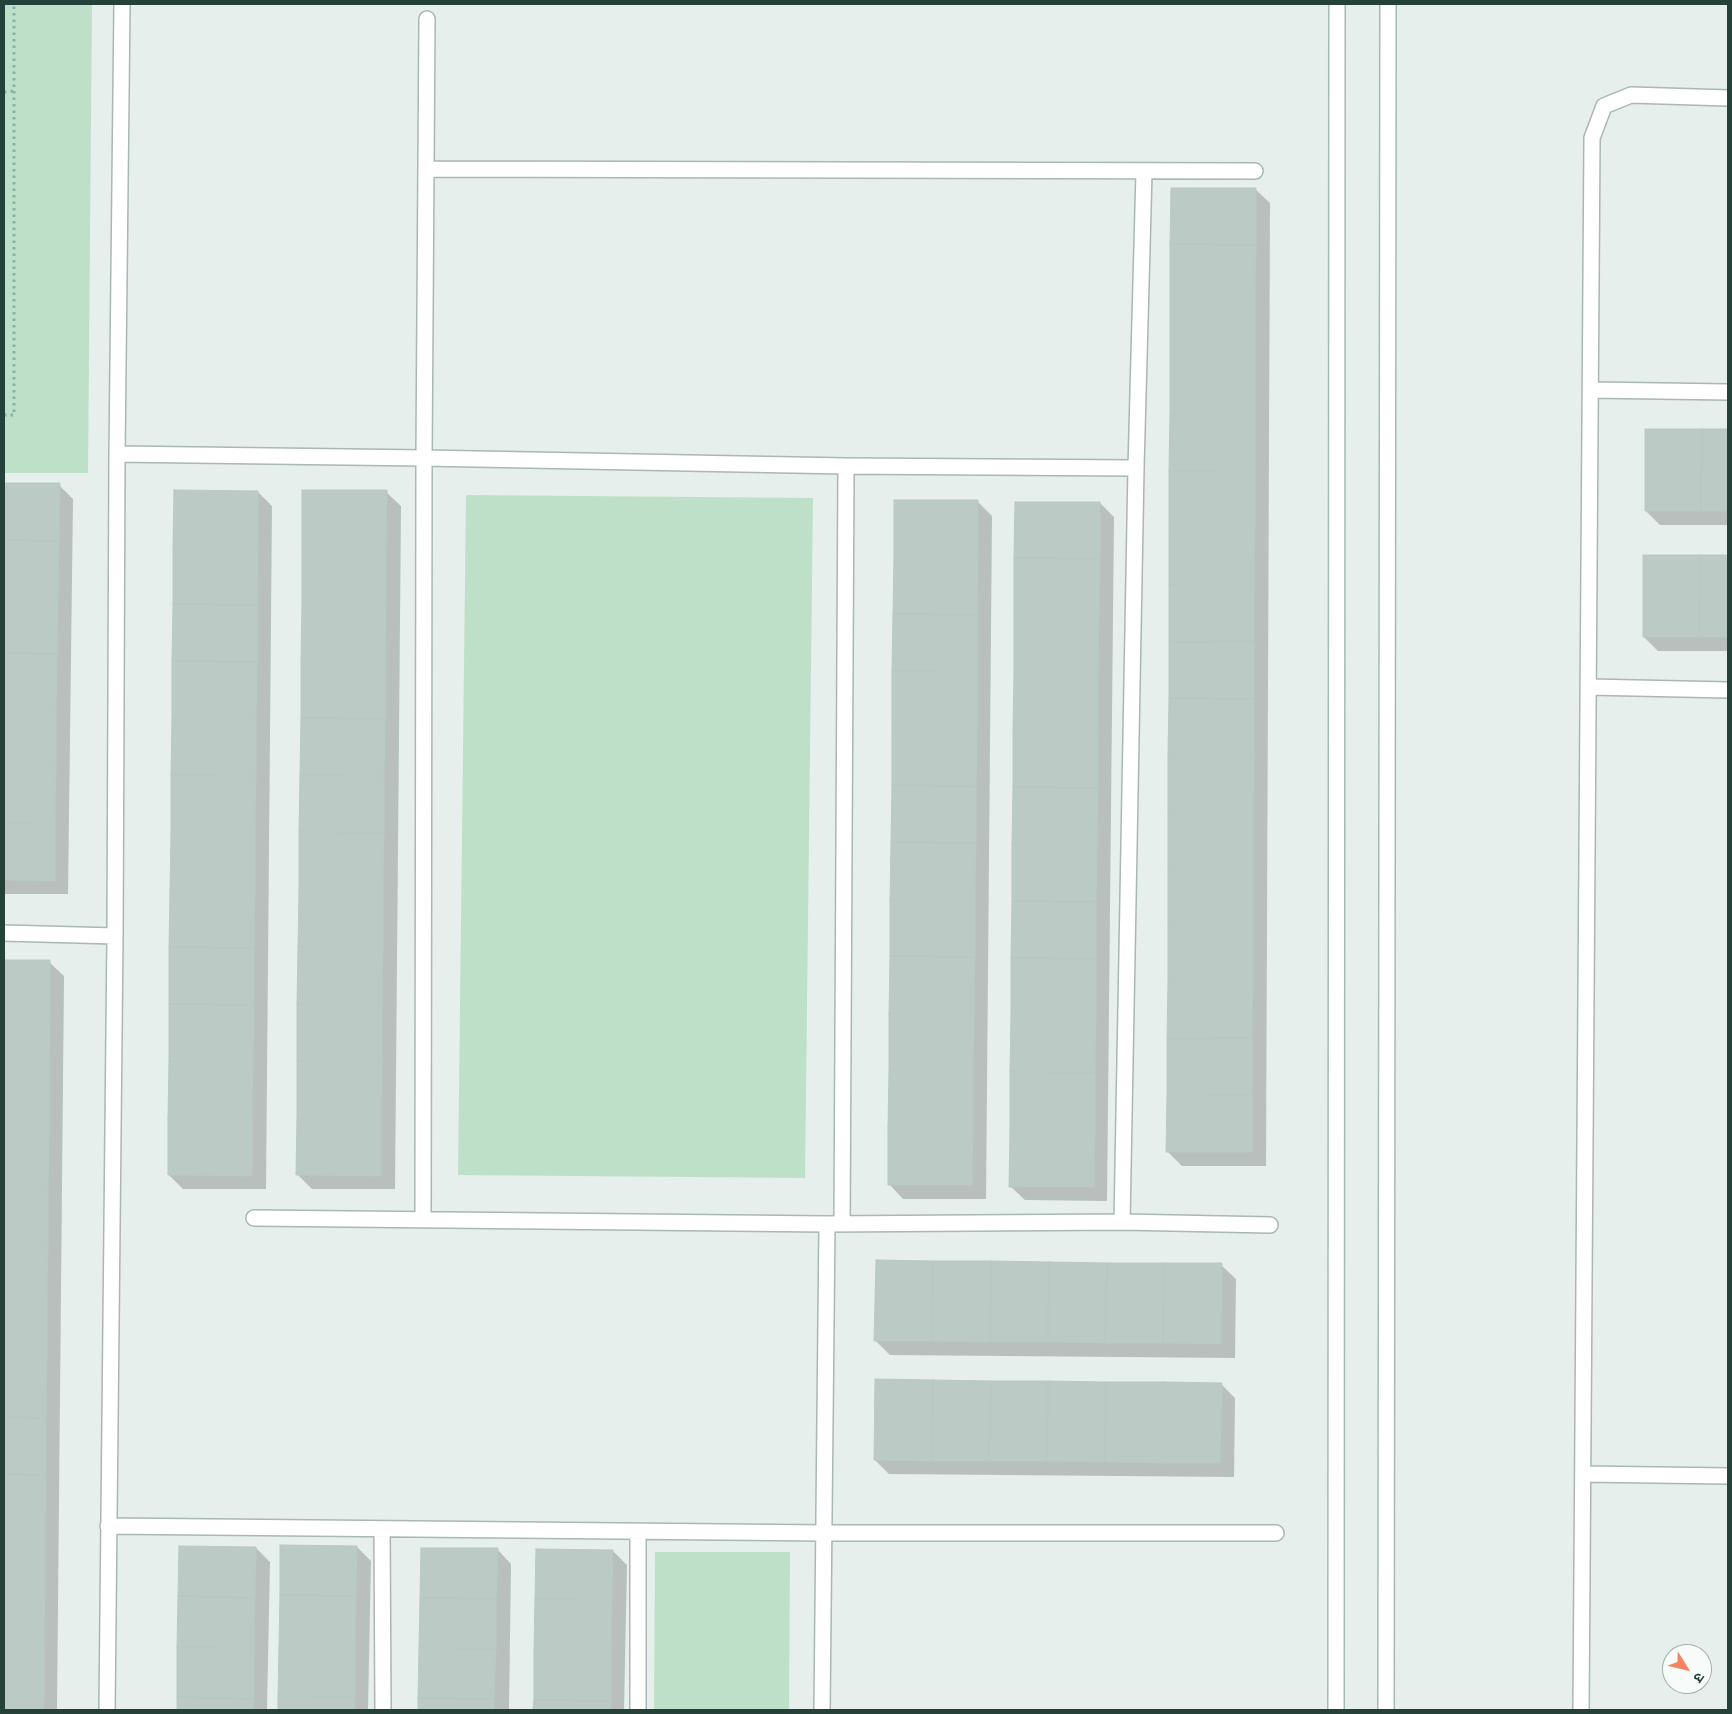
<!DOCTYPE html>
<html>
<head>
<meta charset="utf-8">
<style>
  body { margin:0 }
  #map { position:relative; width:1732px; height:1714px; overflow:hidden; background:#e6efeb; font-family:Karla,"Noto Sans Devanagari",sans-serif }
  canvas { display:block }
  .frame { position:absolute; inset:0; border:5px solid #24423a; pointer-events:none }
  .north { position:absolute; left:1662px; top:1644px; width:50px; height:50px; box-sizing:border-box; background:#f7fbf9; border:1px solid #a3b1ad; border-radius:50%; rotate:126deg; font-size:14px; font-weight:700; line-height:20px; text-align:center; color:#24423a }
  .north::after { content:''; display:block; margin:auto; width:18px; height:22px; background:#f4845f; clip-path:polygon(50% 0,100% 100%,50% 72%,0 100%) }
</style>
</head>
<body>
<div id="map">
<canvas width="1732" height="1714"></canvas>
<div class="frame"></div>
<div class="north">उ</div>
</div>
<script>
const c = document.querySelector('canvas').getContext('2d');
c.lineJoin = 'round';
function paint(path, color) { c.fillStyle = color; c.fill(path, 'evenodd'); }
const poly = rows => new Path2D(rows.map(r => 'M' + r).join(''));
function stroke(path, color, width, dash) { c.strokeStyle = color; c.lineWidth = width; c.lineCap = dash ? 'butt' : 'round'; c.setLineDash(dash || []); c.stroke(path); }
paint(poly([
  [4,4,92,4,88,473,4,473],
  [466,495,813,498,805,1178,458,1175],
  [655,1552,790,1552,789,1710,654,1710]
]), '#bfe0c8');
paint(poly([
  [1255,189,1270,203,1266,1166,1182,1166,1168,1152],
  [1647,430,1728,431,1728,525,1660,525,1646,511],
  [4,484,59,485,73,499,68,894,4,894],
  [258,492,272,506,266,1189,183,1189,169,1175],
  [386,492,401,506,395,1189,312,1189,298,1175],
  [978,502,992,516,986,1199,903,1199,889,1184],
  [1100,503,1114,517,1107,1201,1025,1200,1010,1186],
  [1645,556,1728,557,1728,651,1658,651,1644,637],
  [4,961,49,962,64,976,57,1710,4,1710],
  [1221,1265,1236,1279,1235,1358,890,1355,876,1341],
  [1221,1384,1235,1398,1234,1477,889,1474,875,1460],
  [282,1546,357,1547,371,1561,368,1710,279,1710],
  [180,1548,256,1548,270,1562,267,1710,178,1710],
  [422,1549,497,1549,511,1564,509,1710,419,1710],
  [537,1550,613,1551,627,1565,624,1710,535,1710]
]), '#0003');
const building = poly([
  [1171,188,1256,188,1256,245,1170,244,1171,188],
  [1170,244,1256,245,1255,301,1170,301,1170,244],
  [1170,301,1255,301,1255,358,1170,358,1170,301],
  [1170,358,1255,358,1255,415,1170,415,1170,358],
  [1170,415,1255,415,1255,472,1169,471,1170,415],
  [1645,429,1702,429,1701,511,1645,511,1645,429],
  [1702,429,1728,429,1728,511,1701,511,1702,429],
  [1169,471,1255,472,1255,528,1169,528,1169,471],
  [4,483,60,483,59,541,4,540,4,483],
  [174,490,258,491,258,547,173,547,174,490],
  [302,490,387,490,386,547,302,547,302,490],
  [894,500,978,500,978,557,894,557,894,500],
  [1015,502,1100,502,1100,559,1014,558,1015,502],
  [1169,528,1255,528,1254,585,1169,585,1169,528],
  [4,540,59,541,58,597,4,597,4,540],
  [173,547,258,547,257,605,173,604,173,547],
  [302,547,386,547,386,604,302,604,302,547],
  [1643,555,1700,555,1699,637,1643,637,1643,555],
  [1700,555,1728,555,1728,637,1699,637,1700,555],
  [894,557,978,557,977,615,893,614,894,557],
  [1014,558,1100,559,1099,616,1014,616,1014,558],
  [1169,585,1254,585,1254,641,1169,642,1169,585],
  [4,597,58,597,57,654,4,653,4,597],
  [173,604,257,605,257,662,172,661,173,604],
  [302,604,386,604,385,661,301,661,302,604],
  [893,614,977,615,977,672,892,671,893,614],
  [1014,616,1099,616,1098,673,1014,673,1014,616],
  [1254,641,1254,699,1169,698,1169,642,1254,641],
  [4,653,57,654,56,710,4,710,4,653],
  [172,661,257,662,256,719,172,719,172,661],
  [301,661,385,661,385,719,301,718,301,661],
  [892,671,977,672,977,728,892,728,892,671],
  [1014,673,1098,673,1098,730,1013,730,1014,673],
  [1169,698,1254,699,1254,755,1168,755,1169,698],
  [4,710,56,710,56,767,4,767,4,710],
  [301,718,385,719,384,776,300,775,301,718],
  [172,719,256,719,256,776,171,775,172,719],
  [892,728,977,728,976,786,892,785,892,728],
  [1013,730,1098,730,1098,788,1013,787,1013,730],
  [1168,755,1254,755,1253,812,1168,812,1168,755],
  [4,767,56,767,55,824,4,823,4,767],
  [171,775,256,776,255,833,171,833,171,775],
  [300,775,384,776,384,833,299,832,300,775],
  [892,785,976,786,976,843,891,842,892,785],
  [1013,787,1098,788,1097,844,1012,844,1013,787],
  [1168,812,1253,812,1253,869,1168,869,1168,812],
  [4,823,55,824,55,881,4,880,4,823],
  [299,832,384,833,383,890,299,890,299,832],
  [171,833,255,833,255,890,170,890,171,833],
  [891,842,976,843,975,900,890,900,891,842],
  [1012,844,1097,844,1096,902,1012,901,1012,844],
  [1168,869,1253,869,1253,925,1168,925,1168,869],
  [170,890,255,890,254,948,169,947,170,890],
  [299,890,383,890,383,947,298,947,299,890],
  [890,900,975,900,975,957,890,956,890,900],
  [1012,901,1096,902,1096,959,1011,958,1012,901],
  [1168,925,1253,925,1253,982,1168,982,1168,925],
  [169,947,254,948,254,1005,169,1004,169,947],
  [298,947,383,947,382,1004,297,1004,298,947],
  [890,956,975,957,974,1014,889,1014,890,956],
  [1011,958,1096,959,1096,1016,1011,1016,1011,958],
  [4,960,50,960,50,1018,4,1018,4,960],
  [1168,982,1253,982,1252,1038,1167,1039,1168,982],
  [169,1004,254,1005,253,1061,169,1061,169,1004],
  [297,1004,382,1004,382,1061,297,1061,297,1004],
  [889,1014,974,1014,973,1071,889,1071,889,1014],
  [1011,1016,1096,1016,1095,1073,1010,1072,1011,1016],
  [4,1018,50,1018,49,1075,4,1075,4,1018],
  [1252,1038,1252,1095,1167,1096,1167,1039,1252,1038],
  [169,1061,253,1061,252,1119,168,1119,169,1061],
  [297,1061,382,1061,381,1118,297,1118,297,1061],
  [889,1071,973,1071,973,1128,888,1128,889,1071],
  [1010,1072,1095,1073,1095,1130,1010,1130,1010,1072],
  [4,1075,49,1075,49,1132,4,1132,4,1075],
  [1252,1095,1252,1152,1166,1152,1167,1096,1252,1095],
  [297,1118,381,1118,381,1176,296,1175,297,1118],
  [168,1119,252,1119,252,1176,168,1175,168,1119],
  [888,1128,973,1128,972,1185,888,1185,888,1128],
  [1010,1130,1095,1130,1094,1187,1009,1187,1010,1130],
  [4,1132,49,1132,48,1189,4,1189,4,1132],
  [4,1189,48,1189,48,1246,4,1246,4,1189],
  [4,1246,48,1246,47,1303,4,1303,4,1246],
  [876,1260,933,1261,932,1341,874,1341,876,1260],
  [933,1261,991,1261,990,1342,932,1341,933,1261],
  [991,1261,1049,1262,1048,1342,990,1342,991,1261],
  [1049,1262,1107,1263,1105,1343,1048,1342,1049,1262],
  [1107,1263,1164,1263,1163,1343,1105,1343,1107,1263],
  [1164,1263,1222,1263,1221,1344,1163,1343,1164,1263],
  [4,1303,47,1303,47,1360,4,1360,4,1303],
  [4,1360,47,1360,46,1418,4,1417,4,1360],
  [875,1379,933,1380,932,1461,874,1460,875,1379],
  [933,1380,991,1381,989,1461,932,1461,933,1380],
  [991,1381,1048,1381,1047,1461,989,1461,991,1381],
  [1048,1381,1106,1382,1105,1462,1047,1461,1048,1381],
  [1106,1382,1163,1382,1163,1463,1105,1462,1106,1382],
  [1163,1382,1222,1383,1220,1463,1163,1463,1163,1382],
  [4,1417,46,1418,46,1475,4,1474,4,1417],
  [4,1474,46,1475,45,1532,4,1532,4,1474],
  [4,1532,45,1532,45,1589,4,1589,4,1532],
  [280,1545,357,1546,356,1596,280,1595,280,1545],
  [179,1546,256,1547,255,1598,178,1596,179,1546],
  [421,1548,498,1548,496,1599,420,1598,421,1548],
  [536,1549,613,1550,612,1600,535,1599,536,1549],
  [4,1589,45,1589,44,1646,4,1646,4,1589],
  [280,1595,356,1596,355,1646,279,1646,280,1595],
  [178,1596,255,1598,254,1648,177,1647,178,1596],
  [420,1598,496,1599,496,1649,419,1648,420,1598],
  [535,1599,612,1600,611,1650,534,1650,535,1599],
  [4,1646,44,1646,44,1703,4,1703,4,1646],
  [279,1646,355,1646,355,1697,278,1696,279,1646],
  [177,1647,254,1648,254,1699,177,1697,177,1647],
  [419,1648,496,1649,494,1699,418,1698,419,1648],
  [534,1650,611,1650,611,1701,534,1700,534,1650],
  [278,1696,355,1697,354,1710,278,1710,278,1696],
  [177,1697,254,1699,253,1710,177,1710,177,1697],
  [418,1698,494,1699,494,1710,418,1710,418,1698],
  [534,1700,611,1701,610,1710,533,1710,534,1700],
  [4,1703,44,1703,43,1710,4,1710,4,1703]
]);
paint(building, '#bbcac4');
stroke(building, '#b8c9c2', 1);
const street = poly([
  [426,169,1255,171],
  [1591,390,1728,392],
  [117,454,424,458,846,466,1136,468],
  [1589,687,1728,690],
  [4,933,115,936],
  [254,1218,827,1224,1122,1222,1270,1225],
  [423,1220,424,458,427,19],
  [1122,1222,1136,468,1144,172],
  [842,1224,846,466],
  [1583,1474,1728,1476],
  [108,1526,825,1533,1276,1533],
  [382,1530,383,1710],
  [638,1532,638,1710],
  [107,1710,115,936,117,454,122,4],
  [822,1710,827,1224],
  [1581,1710,1592,138,1604,106,1631,95,1728,98]
]);
const secondary = poly([
  [1336,1710,1337,4],
  [1386,1710,1388,4]
]);
stroke(street, '#a8b8b2', 18);
stroke(secondary, '#a4bbb3', 18);
stroke(poly([
  [4,92,14,91],
  [4,415,14,415,14,4]
]), '#86b3a5', 3, [2.5, 4]);
stroke(street, '#fff', 15);
stroke(secondary, '#fff', 15);
</script>
</body>
</html>
